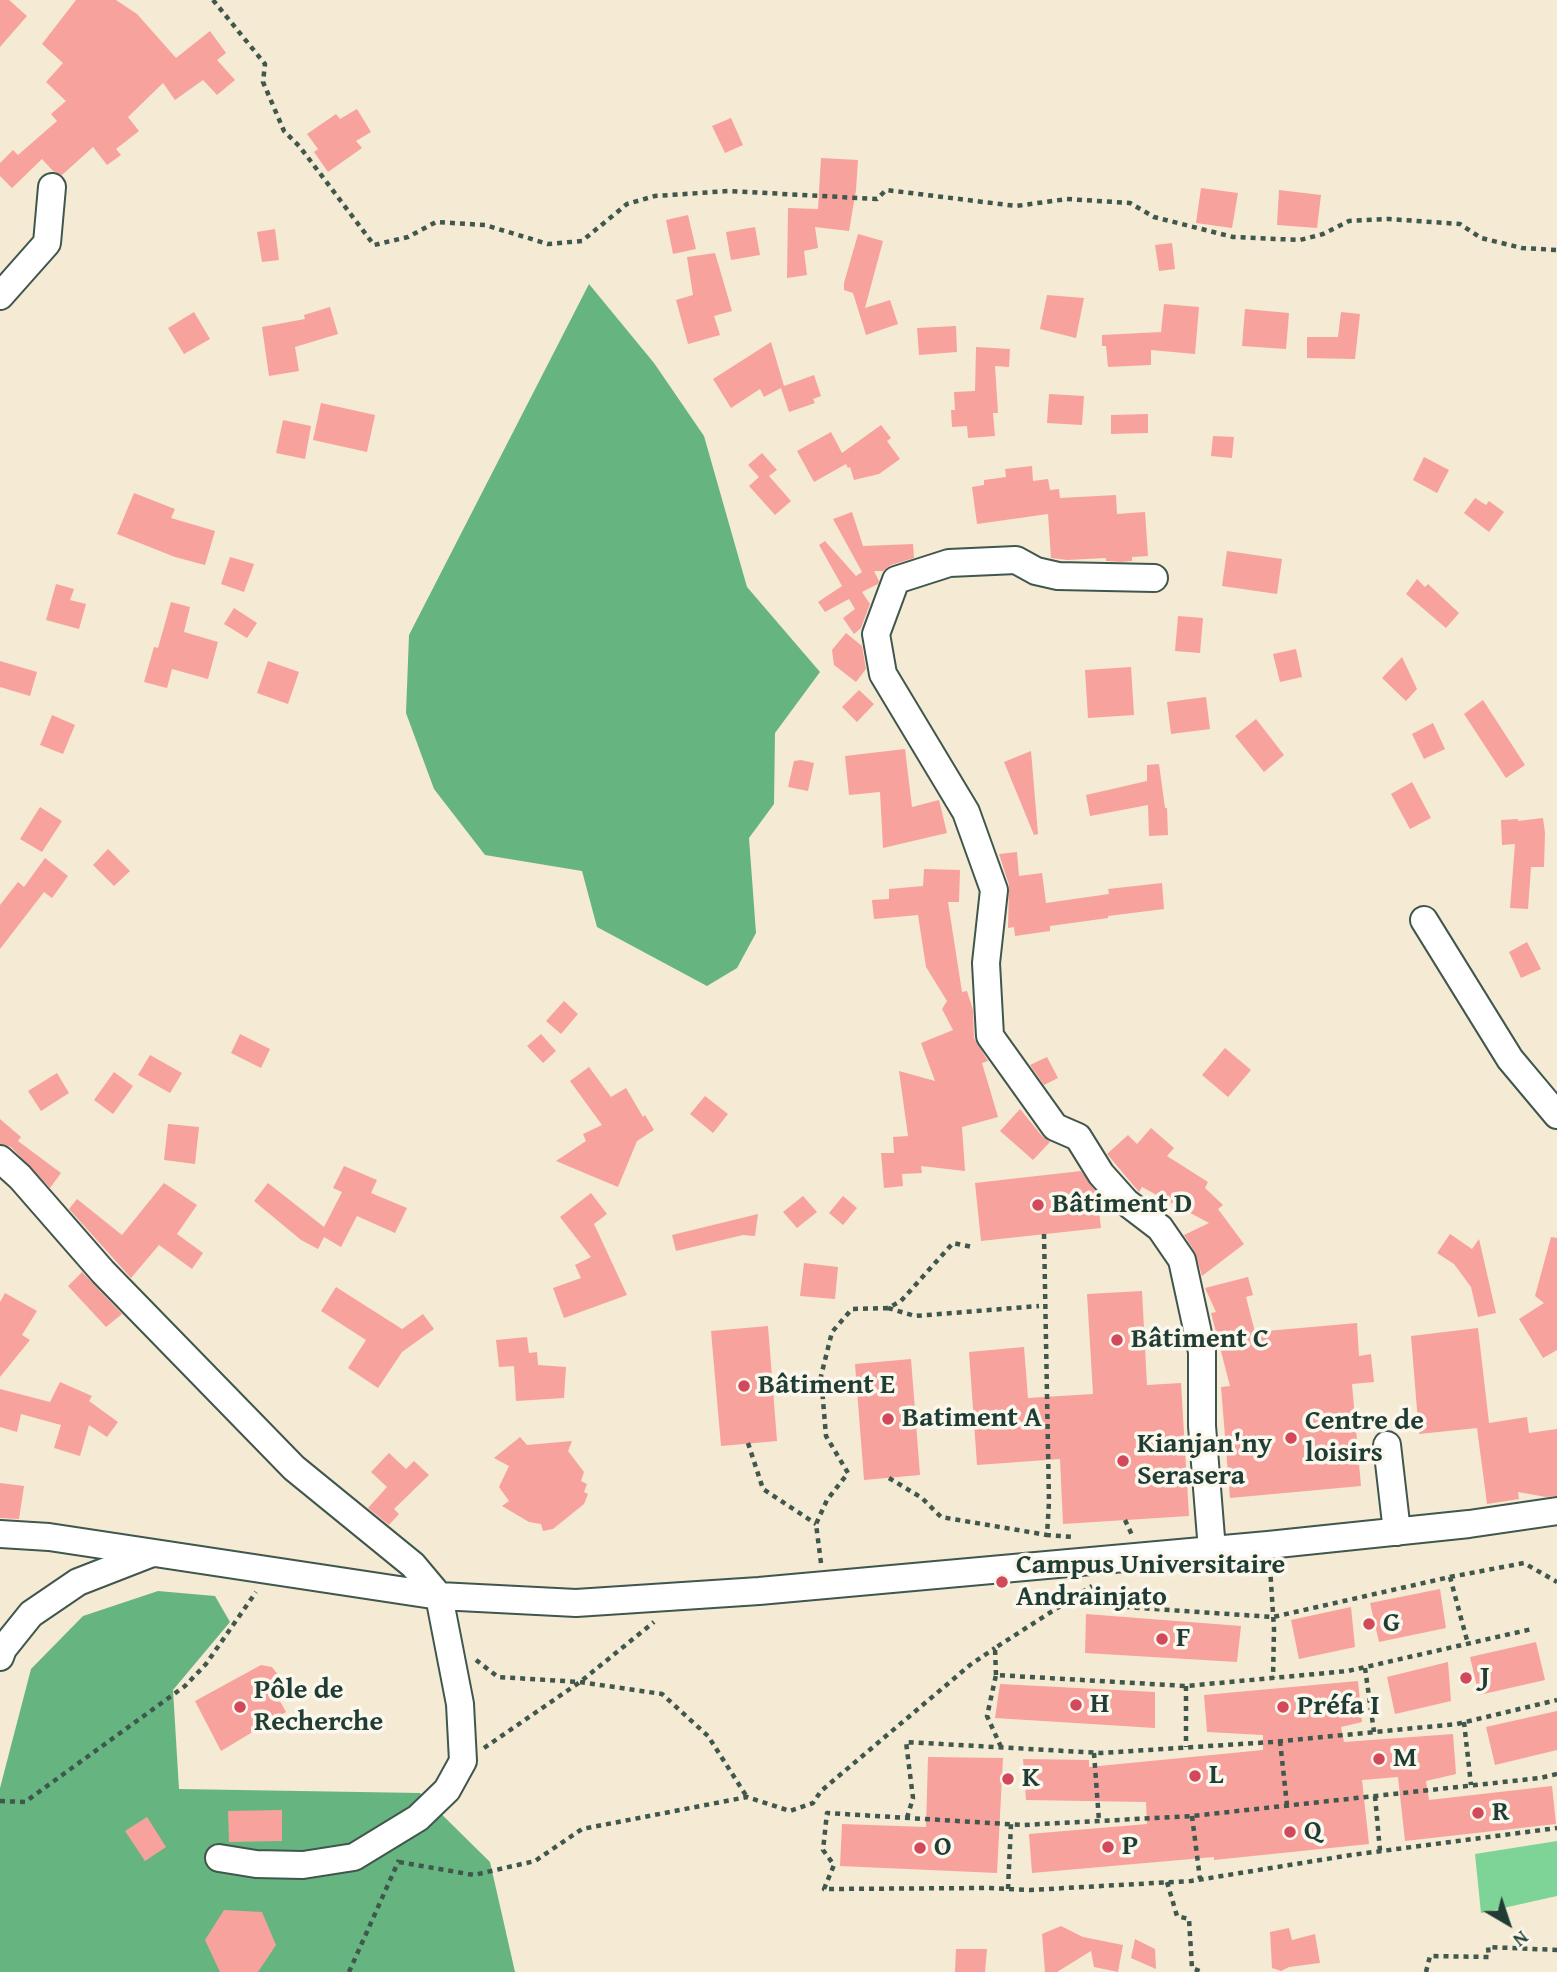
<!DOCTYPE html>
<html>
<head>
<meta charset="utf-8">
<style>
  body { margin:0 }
  #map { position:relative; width:1557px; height:1972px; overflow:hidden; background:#f5ead4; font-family:"Gentium Book Plus",serif }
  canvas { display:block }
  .north { position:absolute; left:1473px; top:1888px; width:70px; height:70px; -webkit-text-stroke:5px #fbf7ec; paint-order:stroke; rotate:141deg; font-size:19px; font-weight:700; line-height:28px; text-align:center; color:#1f3d34 }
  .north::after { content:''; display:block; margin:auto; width:24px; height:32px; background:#1f3d34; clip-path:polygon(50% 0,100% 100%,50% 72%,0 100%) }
</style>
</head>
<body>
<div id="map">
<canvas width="1557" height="1972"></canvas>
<div class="north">N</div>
</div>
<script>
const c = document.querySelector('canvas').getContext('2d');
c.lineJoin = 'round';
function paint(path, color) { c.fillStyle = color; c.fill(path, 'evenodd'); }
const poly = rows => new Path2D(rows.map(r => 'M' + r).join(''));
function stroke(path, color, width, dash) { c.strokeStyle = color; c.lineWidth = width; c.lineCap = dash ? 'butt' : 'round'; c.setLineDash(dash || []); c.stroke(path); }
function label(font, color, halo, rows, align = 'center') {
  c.font = font + ' "Gentium Book Plus",serif'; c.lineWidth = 7; c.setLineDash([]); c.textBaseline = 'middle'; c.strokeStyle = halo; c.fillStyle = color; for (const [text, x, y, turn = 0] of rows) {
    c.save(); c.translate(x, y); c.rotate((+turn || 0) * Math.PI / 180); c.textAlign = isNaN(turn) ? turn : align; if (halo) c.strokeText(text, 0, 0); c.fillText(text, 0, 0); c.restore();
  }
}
paint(poly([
  [1557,1841,1557,1896,1481,1913,1475,1854]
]), '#7ed397');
paint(poly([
  [589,284,654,363,704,436,747,587,820,672,775,733,774,804,749,838,756,933,737,968,707,986,597,927,582,871,485,855,434,789,406,713,409,635],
  [158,1591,215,1596,230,1622,173,1690,179,1789,420,1793,490,1862,515,1972,0,1972,0,1788,31,1669,83,1616]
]), '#66b580');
paint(poly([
  [0,0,9,0,27,16,0,47],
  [76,0,116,0,137,14,176,58,210,31,226,53,217,60,235,80,217,95,203,80,175,100,163,83,128,117,139,131,116,149,121,155,107,165,93,147,62,175,53,171,42,159,12,188,0,176,0,163,13,150,18,155,57,121,51,114,66,101,46,82,63,63,42,44],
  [357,109,371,132,356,141,362,148,328,172,314,152,318,149,307,134,336,114,340,119],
  [731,118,743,145,725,153,712,126],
  [821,158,858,160,856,190,849,231,815,227,818,248,804,251,807,275,787,278,788,208,818,209],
  [1201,188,1238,193,1232,228,1196,223],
  [1279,190,1321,195,1317,228,1277,225],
  [688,215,696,249,673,254,666,220],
  [755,227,760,255,731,260,726,232],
  [275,229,279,260,262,262,257,232],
  [858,234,883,241,865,308,890,300,898,324,866,335,853,293,844,290,844,283],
  [1172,243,1175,269,1159,271,1155,245],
  [715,253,732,311,714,316,720,335,688,344,676,300,693,295,687,257],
  [1047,295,1084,298,1076,338,1040,329],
  [1164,304,1199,307,1195,354,1151,350,1151,365,1108,367,1106,346,1102,346,1102,335,1161,332],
  [330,307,338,334,295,347,299,371,269,376,262,327,305,319,304,315],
  [1245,309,1289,313,1286,349,1242,346],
  [194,312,210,339,184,354,168,328],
  [1341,312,1360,314,1355,359,1307,358,1307,337,1338,337],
  [956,326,957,352,919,355,917,328],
  [771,342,784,386,814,375,821,396,813,399,815,403,789,412,781,388,764,397,760,389,731,408,713,379],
  [976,347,1010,349,1009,367,995,366,998,413,993,413,995,436,968,438,967,426,952,427,951,410,955,410,954,392,975,391],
  [1049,394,1084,396,1082,425,1047,423],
  [321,403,375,415,367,452,313,440],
  [1148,414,1148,433,1111,434,1111,415],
  [283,420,311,426,305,459,276,453],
  [881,425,891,438,887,441,900,459,879,474,854,480,850,467,848,468,846,464,814,482,797,451,831,432,842,453],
  [1213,436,1234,437,1232,458,1211,456],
  [762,453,777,470,769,476,791,501,775,515,749,486,759,477,748,465],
  [1424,457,1449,470,1437,493,1413,480],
  [1032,466,1033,481,1048,479,1050,490,1059,489,1060,498,1116,495,1117,514,1145,512,1148,556,1132,557,1132,561,1121,562,1106,561,1106,558,1067,560,1051,558,1048,514,977,524,972,487,984,485,984,480,1006,477,1005,469],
  [134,493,175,509,171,518,215,531,205,565,175,557,117,534],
  [1475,498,1486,505,1489,501,1504,512,1489,532,1464,513],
  [852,512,863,546,913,544,914,558,891,565,883,571,874,571,879,581,878,584,862,592,870,604,861,628,854,634,843,618,855,609,849,599,825,612,818,602,842,586,819,545,825,541,856,576,862,572,833,519],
  [1227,551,1282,559,1277,594,1222,586],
  [230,557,254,564,244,592,221,584],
  [1417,579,1425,587,1428,584,1459,613,1446,628,1406,594],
  [56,584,74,589,70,600,86,604,79,629,46,620],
  [171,602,190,607,184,632,218,642,208,679,172,669,167,688,144,682,154,647,158,648],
  [234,608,257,623,247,638,224,624],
  [1178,616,1203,618,1200,653,1175,651],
  [846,633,862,646,866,669,856,682,834,665,832,650],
  [1296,649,1302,677,1280,682,1273,654],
  [1402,657,1417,689,1406,701,1382,678],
  [0,661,37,672,30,696,0,687],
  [268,661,299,672,288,704,257,693],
  [1131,667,1134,715,1088,718,1085,670],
  [859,690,874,704,857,722,842,707],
  [1206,697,1210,729,1171,734,1167,702],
  [1483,700,1525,765,1506,778,1464,714],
  [52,715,75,725,63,754,40,745],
  [1256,719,1284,755,1264,772,1235,736],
  [1433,723,1445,749,1424,759,1412,734],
  [905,749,912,807,939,800,947,833,883,848,880,792,849,795,845,756],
  [1031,751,1038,834,1034,835,1004,762],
  [801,760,814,763,808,791,788,787,794,761],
  [1159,764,1165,808,1167,808,1168,835,1149,836,1148,805,1090,816,1086,795,1147,781,1147,765],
  [1412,782,1431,818,1410,829,1391,794],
  [40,807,62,821,42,852,20,839],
  [1543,818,1545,833,1544,867,1531,867,1528,909,1510,908,1515,844,1502,845,1501,820,1518,819,1518,821],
  [108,849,130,871,114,886,93,865],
  [1017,852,1019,876,1042,873,1046,903,1109,894,1108,889,1162,883,1164,909,1108,916,1108,918,1050,926,1050,931,1015,936,1014,927,1008,928,1009,885,999,854],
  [45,858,68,876,52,898,44,892,0,949,0,905,18,882,24,887],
  [924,869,960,870,959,902,948,902,962,992,967,991,973,1010,974,1038,988,1061,982,1063,998,1117,962,1127,965,1171,921,1166,922,1173,902,1174,903,1186,884,1188,881,1153,894,1153,893,1137,908,1136,899,1071,935,1081,921,1043,953,1030,942,1009,947,1001,926,967,918,915,874,919,872,900,889,899,889,889,923,886],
  [1527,942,1541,969,1521,978,1509,952],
  [564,1001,578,1014,561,1034,546,1021],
  [240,1034,270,1049,261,1068,231,1053],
  [541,1034,556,1051,543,1063,527,1046],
  [1225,1048,1251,1070,1228,1097,1202,1075],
  [150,1055,182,1073,170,1093,138,1075],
  [1047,1057,1058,1078,1044,1085,1030,1065],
  [589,1067,611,1097,626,1088,643,1117,645,1115,654,1130,637,1141,618,1187,556,1161,586,1141,583,1134,602,1125,570,1081],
  [114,1072,133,1086,113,1114,94,1100],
  [57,1073,69,1093,41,1111,28,1091],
  [705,1096,728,1114,713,1133,690,1114],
  [1020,1109,1042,1136,1050,1142,1033,1160,1000,1131],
  [0,1119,21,1137,18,1141,61,1173,50,1188,11,1147,0,1144],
  [168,1124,199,1127,195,1164,164,1160],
  [1151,1128,1174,1148,1167,1156,1208,1182,1205,1188,1223,1205,1218,1209,1244,1244,1202,1276,1195,1252,1184,1235,1209,1223,1142,1187,1139,1192,1107,1154,1128,1135,1137,1144],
  [344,1166,377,1180,371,1193,407,1208,395,1233,357,1216,341,1247,324,1237,318,1249,301,1240,254,1201,268,1183,324,1227,342,1192,333,1188],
  [1081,1171,1097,1193,1101,1228,981,1241,975,1183],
  [164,1183,197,1205,177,1234,203,1253,192,1269,159,1245,131,1278,69,1209,77,1199,122,1235],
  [591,1193,607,1214,594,1224,627,1295,564,1318,553,1288,581,1278,575,1265,591,1257,560,1217],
  [803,1196,817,1212,797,1228,783,1212],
  [843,1196,857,1208,843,1225,829,1213],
  [758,1214,755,1236,743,1235,676,1251,672,1235],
  [1450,1234,1472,1249,1479,1239,1496,1313,1478,1317,1471,1287,1454,1264,1437,1253],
  [1551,1237,1557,1238,1557,1350,1543,1358,1519,1319,1544,1303,1535,1296],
  [804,1263,838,1267,835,1299,800,1296],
  [82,1272,122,1314,106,1327,68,1286],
  [1248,1277,1253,1295,1246,1297,1255,1332,1357,1323,1359,1356,1371,1354,1374,1382,1352,1384,1361,1486,1230,1498,1221,1387,1230,1386,1211,1313,1216,1312,1205,1288],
  [336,1287,402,1329,423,1314,434,1329,402,1352,378,1388,348,1368,366,1340,321,1311],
  [1142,1291,1147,1385,1181,1383,1189,1516,1063,1524,1060,1459,977,1465,969,1352,1024,1347,1028,1398,1093,1394,1087,1294],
  [5,1293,37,1311,22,1335,30,1340,0,1377,0,1302],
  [768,1326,777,1441,721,1446,711,1331],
  [1478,1328,1489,1423,1527,1417,1529,1433,1557,1429,1557,1496,1546,1497,1518,1492,1519,1499,1487,1504,1477,1428,1419,1434,1411,1336],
  [527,1337,529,1353,537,1352,538,1365,566,1367,564,1398,516,1401,514,1366,499,1367,496,1340],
  [911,1359,920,1475,864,1480,855,1364],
  [60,1382,92,1396,89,1401,118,1422,107,1437,89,1425,80,1456,54,1448,61,1425,21,1414,17,1432,0,1427,0,1389,50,1402],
  [520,1437,527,1445,572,1441,568,1451,584,1472,581,1481,587,1484,584,1492,588,1494,584,1504,553,1529,543,1531,541,1524,529,1522,502,1506,509,1501,499,1487,509,1466,494,1458],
  [389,1453,406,1469,414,1461,429,1475,394,1509,399,1514,389,1525,368,1508,387,1487,371,1472],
  [0,1483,24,1486,19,1519,0,1518],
  [1440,1589,1446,1628,1379,1642,1370,1603],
  [1351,1607,1355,1647,1299,1659,1291,1620],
  [1086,1614,1241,1626,1237,1662,1085,1653],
  [1536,1642,1545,1680,1479,1695,1470,1657],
  [1448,1662,1451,1701,1395,1714,1387,1677],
  [261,1665,272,1667,279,1676,276,1694,286,1712,221,1751,195,1701],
  [1358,1681,1362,1722,1341,1727,1344,1742,1453,1734,1456,1774,1426,1781,1429,1800,1552,1786,1556,1824,1405,1841,1398,1777,1362,1780,1369,1844,1214,1860,1214,1857,1032,1873,1029,1834,1147,1824,1146,1802,1026,1800,1023,1759,1089,1760,1089,1767,1263,1750,1263,1735,1207,1732,1204,1695],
  [1000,1684,1155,1692,1155,1728,995,1718],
  [1557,1711,1557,1750,1495,1765,1486,1727],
  [928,1757,1003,1758,997,1873,840,1866,842,1824,926,1827],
  [282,1810,282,1841,229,1842,228,1811],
  [147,1817,166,1847,145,1861,125,1831],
  [224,1910,262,1912,276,1945,258,1972,220,1972,205,1940],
  [1061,1926,1083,1937,1123,1945,1118,1972,1094,1967,1091,1951,1057,1972,1045,1972,1042,1934],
  [1289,1928,1292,1940,1315,1934,1320,1963,1289,1967,1281,1971,1272,1968,1270,1932],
  [1135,1939,1155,1949,1156,1969,1131,1958],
  [956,1949,987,1949,985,1972,955,1972]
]), '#f8a29d');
const minor = poly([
  [0,296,47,243,52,187],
  [1154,578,1058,576,1036,571,1016,560,949,563,896,580,876,634,883,674,966,812,994,890,986,963,990,1036,1055,1127,1078,1137,1101,1174,1126,1202,1160,1228,1182,1260,1202,1352,1202,1426,1212,1550],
  [1424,920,1510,1059,1557,1115],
  [0,1159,20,1177,103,1272,294,1468,413,1565,439,1596,460,1704,463,1761,447,1790,418,1818,354,1857,303,1865,256,1864,219,1858],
  [1387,1445,1397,1532],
  [0,1534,49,1537,439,1596,576,1603,759,1591,1268,1545,1469,1524,1557,1511],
  [0,1657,3,1649,31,1614,78,1582,150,1554]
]);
stroke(minor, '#3f574c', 30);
stroke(poly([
  [213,0,265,64,263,82,284,131,300,147,374,245,408,237,436,222,485,225,548,244,582,241,627,204,655,196,729,191,877,199,886,190,1016,206,1067,199,1130,203,1154,217,1233,237,1300,240,1323,234,1349,221,1389,219,1460,224,1481,238,1522,248,1557,250],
  [1044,1234,1049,1502,1047,1535,1074,1537],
  [888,1308,915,1316,1039,1306],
  [748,1443,763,1489,816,1524],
  [889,1478,922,1498,941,1517,1047,1535],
  [1125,1520,1132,1535],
  [821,1563,816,1524,827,1500,848,1473,826,1436,821,1376,832,1332,852,1309,888,1308,901,1301,953,1243,972,1247],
  [1270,1567,1274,1629,1273,1678],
  [1450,1577,1524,1563,1557,1582],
  [1065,1603,1092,1586],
  [476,1660,498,1677,580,1682,662,1694,708,1736,747,1797],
  [1365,1668,1374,1732],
  [996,1675,995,1648,1065,1603,1273,1617,1450,1577,1468,1644],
  [1186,1686,1186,1747],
  [1464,1722,1471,1785],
  [1280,1741,1287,1805],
  [1001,1747,987,1716,996,1675,1186,1686,1348,1671,1532,1629],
  [484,1748,580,1682,654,1622],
  [1094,1753,1099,1821],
  [1557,1774,1540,1778,1192,1816,1099,1821,1023,1825,827,1813,823,1850,834,1865,824,1889,988,1888,1030,1890,1191,1881,1351,1855,1557,1828],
  [1375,1796,1380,1851],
  [0,1801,25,1802,185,1686,206,1664,256,1592],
  [1192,1816,1200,1879],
  [907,1818,913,1798,906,1742,1101,1753,1272,1742,1457,1724,1557,1700],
  [399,1862,474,1875,535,1861,582,1829,747,1797,790,1811,813,1803,821,1791,970,1665,995,1648],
  [1167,1882,1177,1916,1189,1919,1192,1968,1202,1972],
  [1008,1889,1011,1824],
  [349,1972,399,1860],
  [1426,1972,1430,1956,1489,1957,1488,1947,1557,1950]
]), '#3f574c', 4.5, [5, 5]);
stroke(minor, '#fff', 26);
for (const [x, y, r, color] of [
  [1038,1205,7,"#d1495b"],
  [1117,1340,7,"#d1495b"],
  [744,1386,7,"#d1495b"],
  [888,1419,7,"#d1495b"],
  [1291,1438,7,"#d1495b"],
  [1123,1461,7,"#d1495b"],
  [1002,1582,7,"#d1495b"],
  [1369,1624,7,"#d1495b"],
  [1162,1639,7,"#d1495b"],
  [1466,1678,7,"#d1495b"],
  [1076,1705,7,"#d1495b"],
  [240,1707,7,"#d1495b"],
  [1283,1707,7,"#d1495b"],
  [1379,1759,7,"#d1495b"],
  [1195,1776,7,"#d1495b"],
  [1008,1779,7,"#d1495b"],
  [1478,1813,7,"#d1495b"],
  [1290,1832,7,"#d1495b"],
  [1108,1847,7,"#d1495b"],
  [920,1848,7,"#d1495b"]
]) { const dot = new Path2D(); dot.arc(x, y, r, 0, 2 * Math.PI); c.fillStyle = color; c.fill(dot); stroke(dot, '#fbf7ec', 2.5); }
label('bold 28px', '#1f3d34', '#fbf7ec', [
  ["Bâtiment D",1052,1205],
  ["Bâtiment C",1131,1340],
  ["Bâtiment E",758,1386],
  ["Batiment A",902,1419],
  ["Centre de",1305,1422],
  ["loisirs",1305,1454],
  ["Kianjan'ny",1137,1445],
  ["Serasera",1137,1477],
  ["Campus Universitaire",1016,1566],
  ["Andrainjato",1016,1598],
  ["G",1383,1624],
  ["F",1176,1639],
  ["J",1480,1678],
  ["Pôle de",254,1691],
  ["Recherche",254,1723],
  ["H",1090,1705],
  ["Préfa I",1297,1707],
  ["M",1393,1759],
  ["L",1209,1776],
  ["K",1022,1779],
  ["R",1492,1813],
  ["Q",1304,1832],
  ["P",1122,1847],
  ["O",934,1848]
], 'left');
</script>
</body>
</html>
